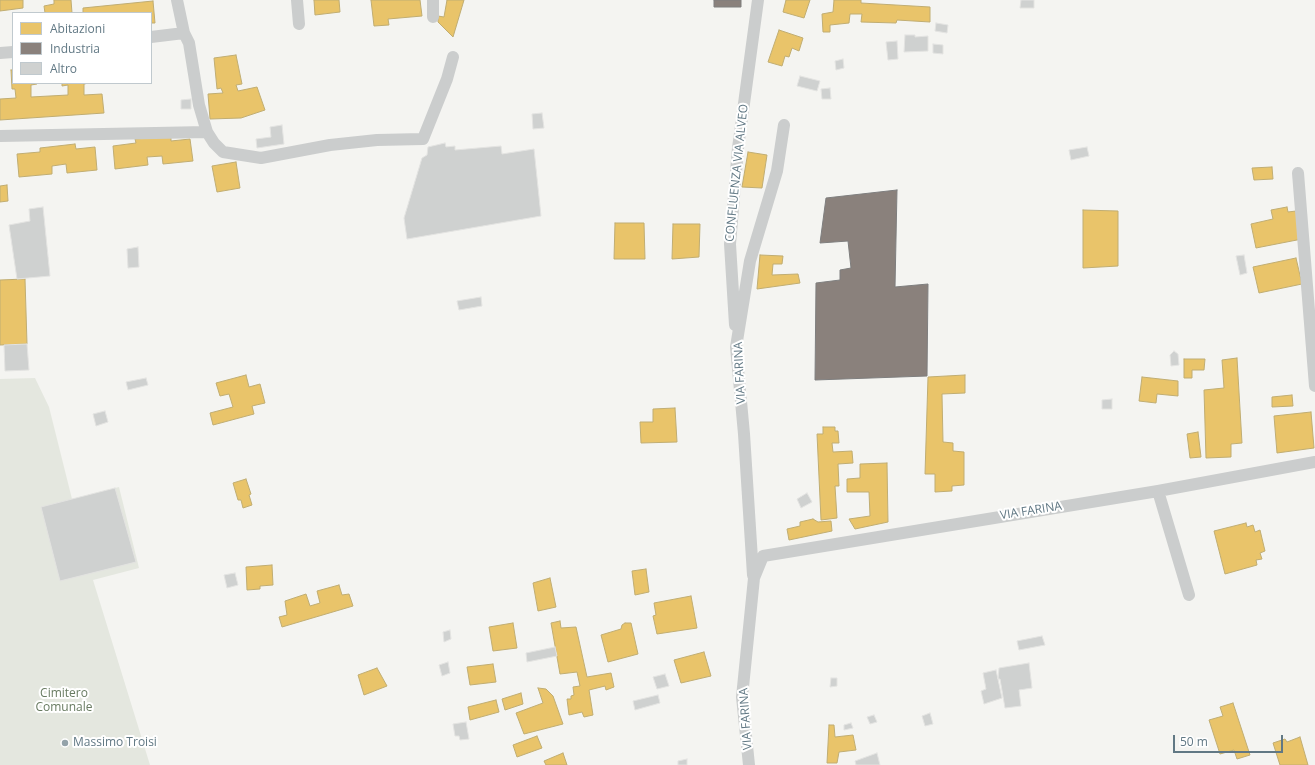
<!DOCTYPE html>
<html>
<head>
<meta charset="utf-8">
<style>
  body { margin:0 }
  #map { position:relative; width:1315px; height:765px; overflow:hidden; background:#f4f4f1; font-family:"Open Sans",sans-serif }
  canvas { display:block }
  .legend { position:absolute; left:12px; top:12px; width:140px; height:72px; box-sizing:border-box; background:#fff; border:1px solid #c0c9ce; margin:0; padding:5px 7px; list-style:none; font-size:12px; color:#617884 }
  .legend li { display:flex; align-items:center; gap:8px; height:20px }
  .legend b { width:20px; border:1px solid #c0c9ce }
  .scale { position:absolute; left:1173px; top:735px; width:110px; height:18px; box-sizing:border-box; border:2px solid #617884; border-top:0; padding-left:5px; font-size:12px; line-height:14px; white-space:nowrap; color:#617884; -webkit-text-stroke:3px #fff; paint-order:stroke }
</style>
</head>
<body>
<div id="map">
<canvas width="1315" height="765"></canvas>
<ul class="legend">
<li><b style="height:11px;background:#e9c46a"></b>Abitazioni</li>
<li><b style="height:11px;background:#8a817c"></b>Industria</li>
<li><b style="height:11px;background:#cfd1d0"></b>Altro</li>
</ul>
<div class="scale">50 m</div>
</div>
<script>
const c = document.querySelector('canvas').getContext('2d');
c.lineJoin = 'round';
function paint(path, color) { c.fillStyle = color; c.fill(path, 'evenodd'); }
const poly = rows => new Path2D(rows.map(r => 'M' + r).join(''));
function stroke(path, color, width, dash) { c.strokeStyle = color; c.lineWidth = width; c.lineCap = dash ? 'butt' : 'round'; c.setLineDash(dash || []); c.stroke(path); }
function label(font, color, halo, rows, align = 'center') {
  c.font = font + ' "Open Sans",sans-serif'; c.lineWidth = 4; c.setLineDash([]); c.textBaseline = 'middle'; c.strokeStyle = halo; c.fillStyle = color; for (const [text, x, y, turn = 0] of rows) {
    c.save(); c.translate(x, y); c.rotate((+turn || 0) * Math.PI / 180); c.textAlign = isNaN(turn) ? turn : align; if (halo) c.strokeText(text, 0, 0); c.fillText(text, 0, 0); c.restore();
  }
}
paint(poly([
  [35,378,49,407,72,499,119,487,139,568,93,580,150,765,0,765,0,379]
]), '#e4e7df');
const homes = poly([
  [0,0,23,0,23,8,0,11,0,0],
  [54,0,71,0,72,13,45,13,44,6,54,4,54,0],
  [314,0,339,0,340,12,315,15,314,0],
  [371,0,420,0,422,16,388,19,389,25,374,26,371,0],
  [447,0,464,0,453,37,438,22,438,16,444,17,447,0],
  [786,0,810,0,804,18,783,12,786,0],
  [834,0,861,0,861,3,930,7,930,22,897,20,896,23,861,22,862,14,850,14,849,23,830,25,830,32,823,32,822,14,833,12,834,0],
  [153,1,155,23,151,23,151,13,83,13,83,8,153,1],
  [779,30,803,38,799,51,792,48,789,57,785,56,782,66,768,62,779,30],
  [236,55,242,84,236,85,238,91,257,87,265,110,241,118,210,119,208,94,223,93,221,88,217,89,214,58,236,55],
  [11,70,13,70,13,83,37,83,37,84,31,85,31,97,68,95,68,85,62,86,62,83,89,83,84,84,84,95,102,94,104,113,0,120,0,99,16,98,15,89,12,89,11,70],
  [171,136,171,141,190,139,193,161,163,164,162,156,147,157,148,165,115,169,113,146,136,143,135,139,171,136],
  [75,144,76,149,95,147,97,170,67,173,66,164,52,166,52,174,19,177,17,154,40,152,40,148,75,144],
  [748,152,767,155,762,188,742,187,748,152],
  [236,162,240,188,217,192,212,166,236,162],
  [1272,167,1273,179,1254,180,1252,168,1272,167],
  [7,185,8,201,0,202,0,186,7,185],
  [1287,207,1288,212,1296,211,1302,239,1256,248,1251,224,1273,219,1271,210,1287,207],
  [1083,210,1118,211,1118,266,1083,268,1083,210],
  [615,223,644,223,645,259,614,259,615,223],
  [673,224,700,224,699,257,672,259,673,224],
  [760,255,783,256,782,264,773,264,772,275,798,274,800,283,757,289,760,255],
  [1296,258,1302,284,1259,293,1253,267,1296,258],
  [25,279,27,344,0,345,0,280,25,279],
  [1237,358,1242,443,1231,444,1231,457,1206,458,1204,390,1224,388,1222,360,1237,358],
  [1184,359,1205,359,1204,370,1192,370,1192,378,1184,378,1184,359],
  [246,375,249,387,260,384,265,403,252,406,254,414,213,425,210,413,233,407,229,394,220,396,216,383,246,375],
  [965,375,965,393,942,394,943,442,953,443,953,451,964,452,964,485,952,486,952,491,935,492,935,474,925,474,928,377,965,375],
  [1142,377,1178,381,1178,396,1157,394,1156,403,1139,401,1142,377],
  [1292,395,1293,406,1272,407,1272,397,1292,395],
  [675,408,677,442,641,443,640,422,653,422,653,409,675,408],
  [1311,412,1314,448,1277,453,1274,416,1311,412],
  [823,427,835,427,835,431,838,431,839,443,832,443,833,452,852,451,853,463,838,464,839,486,835,486,837,518,821,520,817,434,823,434,823,427],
  [1198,432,1201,457,1190,458,1187,434,1198,432],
  [887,463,888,522,855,529,849,519,870,516,869,492,847,492,847,479,860,478,860,464,887,463],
  [246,479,251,494,249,495,252,505,243,508,241,500,238,500,233,483,246,479],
  [813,519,818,522,831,521,832,531,789,540,787,529,800,526,800,522,813,519],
  [1246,523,1247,527,1253,525,1255,532,1260,530,1265,551,1260,553,1262,559,1256,560,1257,565,1225,574,1214,531,1246,523],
  [272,565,273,585,260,586,260,589,247,590,246,567,272,565],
  [646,569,649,592,635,595,632,571,646,569],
  [550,578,556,607,538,611,533,583,550,578],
  [339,585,342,595,349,594,353,606,282,627,279,617,287,615,285,601,306,594,310,606,320,603,317,591,339,585],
  [691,596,697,628,657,634,653,616,656,615,654,603,691,596],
  [560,621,561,628,576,627,587,677,611,673,614,687,606,690,605,686,589,690,593,715,584,717,582,712,569,715,567,699,571,699,571,696,574,695,573,687,580,686,577,672,560,674,551,623,560,621],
  [513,623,517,648,493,651,489,627,513,623],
  [625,623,631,623,638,654,608,662,601,635,621,629,622,625,625,623],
  [704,652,711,676,681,683,674,660,704,652],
  [493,664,496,682,470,685,467,667,493,664],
  [377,668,387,686,364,695,358,675,377,668],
  [538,688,546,689,553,696,563,724,524,734,516,713,543,703,538,688],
  [521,693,523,704,505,710,502,699,521,693],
  [496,700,499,712,470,720,468,707,496,700],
  [1233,703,1250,755,1237,759,1234,750,1220,754,1209,720,1223,716,1220,707,1233,703],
  [829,725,834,725,835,737,853,735,856,750,839,752,837,763,827,763,829,725],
  [537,736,542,748,517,757,513,745,537,736],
  [1300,737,1308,765,1280,765,1273,743,1285,739,1287,742,1300,737],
  [563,753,567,765,546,765,544,761,563,753]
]);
paint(homes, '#e9c46a');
stroke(homes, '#c0ad72', 1);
const industry = poly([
  [714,0,741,0,741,7,714,7,714,0],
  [897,190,895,287,928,284,927,376,815,380,816,283,840,280,840,270,851,268,848,241,820,243,826,198,897,190]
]);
paint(industry, '#8a817c');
stroke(industry, '#7e7e7e', 1);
const building = poly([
  [1021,0,1034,0,1034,8,1020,8,1021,0],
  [936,23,948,25,947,33,935,31,936,23],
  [905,35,915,35,915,37,928,36,928,51,904,52,905,35],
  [897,41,898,59,888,60,886,42,897,41],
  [933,44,943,45,943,54,933,53,933,44],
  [843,59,844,68,836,70,835,61,843,59],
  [800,76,820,81,817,91,797,86,800,76],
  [830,88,831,99,822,99,821,89,830,88],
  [191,99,191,109,181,109,181,100,191,99],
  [542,113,544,128,533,129,532,114,542,113],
  [282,125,284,144,257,148,256,139,271,137,270,127,282,125],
  [445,143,446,147,455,146,455,150,501,146,502,154,534,149,541,216,407,239,404,218,422,158,427,155,428,147,445,143],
  [1087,147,1089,156,1071,160,1069,150,1087,147],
  [43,207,50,276,17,279,9,225,30,221,29,209,43,207],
  [138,247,139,267,128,268,127,249,138,247],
  [1244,255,1247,273,1240,275,1236,256,1244,255],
  [481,297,482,306,459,310,457,301,481,297],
  [27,344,29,370,5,371,4,345,27,344],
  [1174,351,1178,354,1179,365,1171,366,1170,355,1174,351],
  [146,378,148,385,128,390,126,382,146,378],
  [1112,399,1112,409,1102,409,1102,400,1112,399],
  [105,411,108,422,96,426,93,414,105,411],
  [115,488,136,562,60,581,41,507,115,488],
  [807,493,812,502,801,508,797,499,807,493],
  [235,573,238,585,227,588,224,575,235,573],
  [450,630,451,639,444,642,443,632,450,630],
  [1042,636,1045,645,1019,650,1017,641,1042,636],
  [555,647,557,656,527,662,526,653,555,647],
  [448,662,450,673,442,676,439,665,448,662],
  [1029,663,1032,688,1019,690,1021,706,1005,708,1000,679,998,679,999,668,1029,663],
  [996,670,1002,698,984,704,981,691,986,689,983,673,996,670],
  [665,674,669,686,657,689,653,677,665,674],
  [831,678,837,678,837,686,830,687,831,678],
  [658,695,660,703,635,710,633,701,658,695],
  [930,713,933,724,925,726,922,716,930,713],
  [874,715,877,722,870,724,867,717,874,715],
  [466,722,469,739,460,740,459,736,455,736,453,724,466,722],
  [851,723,853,728,844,730,844,725,851,723],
  [877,753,880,765,856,765,855,761,877,753],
  [687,759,687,765,678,765,678,761,687,759]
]);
paint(building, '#cfd1d0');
stroke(building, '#e3e3e1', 1);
stroke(poly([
  [297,0,299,24],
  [433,0,433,17],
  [184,33,189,43,199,105,207,132,214,143,223,152,261,158,330,145,377,140,423,139,447,79,453,57],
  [151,37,184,33,177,0],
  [0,53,13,52],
  [0,136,207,132],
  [1298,173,1315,386],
  [735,325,730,244,738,148,758,0],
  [1158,491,1189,595],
  [753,575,744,434,736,347,750,261,777,171,784,125],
  [749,765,742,697,754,578,763,556,1158,491,1315,462]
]), '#cbcdcd', 12);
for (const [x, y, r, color] of [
  [65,743,4,"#94a3aa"]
]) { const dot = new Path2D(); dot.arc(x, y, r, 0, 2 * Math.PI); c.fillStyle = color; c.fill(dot); stroke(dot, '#fff', 1.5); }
label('12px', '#617884', '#fff', [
  ["CONFLUENZA VIA ALVEO",737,173,-84],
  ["VIA FARINA",740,373,-93],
  ["VIA FARINA",1031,511,-9],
  ["VIA FARINA",746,719,-94]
]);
label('12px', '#687b61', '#fff', [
  ["Cimitero",64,694],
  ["Comunale",64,708]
]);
label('12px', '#617884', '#fff', [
  ["Massimo Troisi",73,743]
], 'left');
</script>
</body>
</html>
